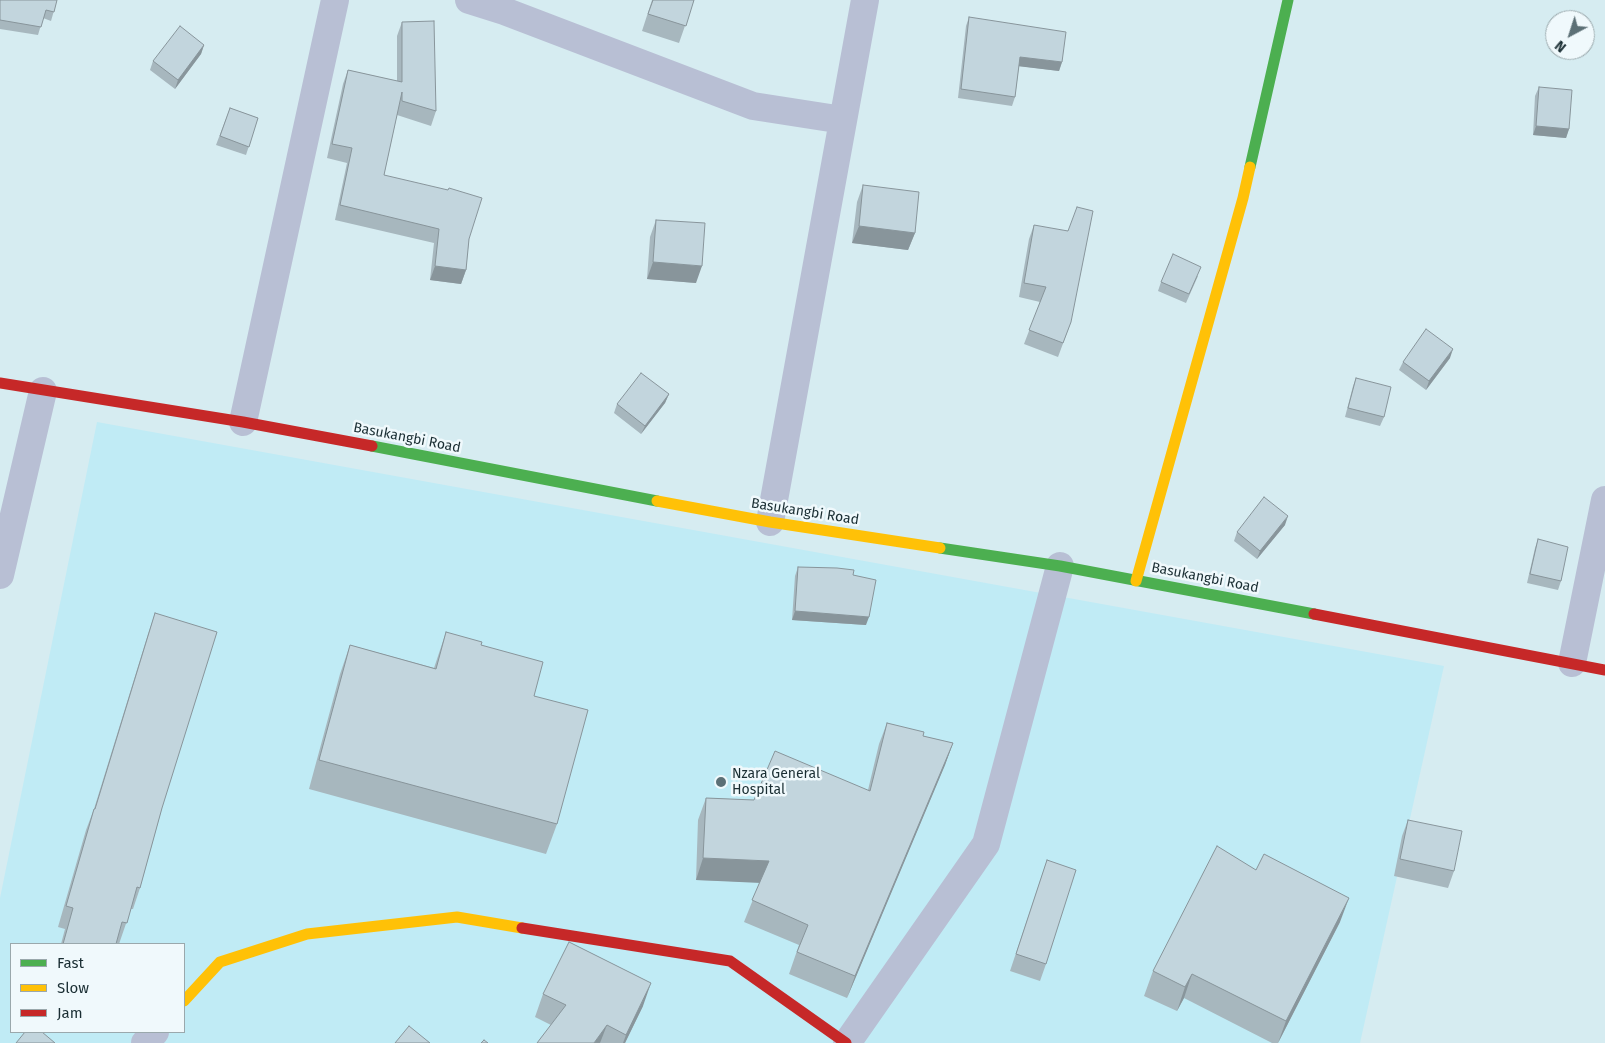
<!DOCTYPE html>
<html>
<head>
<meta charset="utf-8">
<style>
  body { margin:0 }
  #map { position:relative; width:1605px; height:1043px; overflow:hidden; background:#d6ecf1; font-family:"Fira Sans",sans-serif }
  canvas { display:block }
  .legend { position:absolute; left:10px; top:943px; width:175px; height:90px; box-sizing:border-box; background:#f0f9fc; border:1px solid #9aa8ac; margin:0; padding:6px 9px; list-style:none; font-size:15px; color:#1a2e33 }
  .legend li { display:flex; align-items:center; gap:10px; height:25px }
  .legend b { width:25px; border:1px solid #9aa8ac }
  .north { position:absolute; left:1545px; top:10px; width:50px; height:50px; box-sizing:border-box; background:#f0f9fc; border:1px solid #9aa8ac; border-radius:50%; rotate:220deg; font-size:14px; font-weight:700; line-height:20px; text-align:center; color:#1a2e33 }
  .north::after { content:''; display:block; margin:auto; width:18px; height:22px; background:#5c7076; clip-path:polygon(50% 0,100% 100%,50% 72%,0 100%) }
</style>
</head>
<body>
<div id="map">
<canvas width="1605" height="1043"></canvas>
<ul class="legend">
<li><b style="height:6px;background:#4caf50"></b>Fast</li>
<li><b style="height:6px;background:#ffc107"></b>Slow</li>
<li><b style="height:6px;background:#c62828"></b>Jam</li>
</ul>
<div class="north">N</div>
</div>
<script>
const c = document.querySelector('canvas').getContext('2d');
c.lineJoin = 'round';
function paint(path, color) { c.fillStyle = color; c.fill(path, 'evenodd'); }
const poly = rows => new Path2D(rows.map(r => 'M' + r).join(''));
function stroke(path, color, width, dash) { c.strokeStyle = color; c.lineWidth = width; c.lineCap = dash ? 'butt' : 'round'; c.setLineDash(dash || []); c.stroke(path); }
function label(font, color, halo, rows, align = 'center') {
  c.font = font + ' "Fira Sans",sans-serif'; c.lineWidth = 5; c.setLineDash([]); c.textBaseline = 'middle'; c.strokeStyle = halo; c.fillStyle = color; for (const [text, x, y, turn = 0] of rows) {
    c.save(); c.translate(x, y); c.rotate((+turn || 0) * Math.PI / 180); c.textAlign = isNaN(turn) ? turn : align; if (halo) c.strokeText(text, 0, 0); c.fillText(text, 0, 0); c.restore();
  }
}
paint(poly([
  [97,422,1444,666,1360,1043,0,1043,0,898],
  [11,944,184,944,184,1032,11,1032]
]), '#c0ebf5');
stroke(poly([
  [469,0,504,11,753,106,843,120],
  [243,422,335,0],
  [770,522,865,0],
  [0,575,43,391],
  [1572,663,1605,500],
  [145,1043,155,1032],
  [847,1043,986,844,1060,566]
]), '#b8bfd4', 28);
stroke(poly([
  [1250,167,1288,0],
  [372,446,657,501],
  [940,548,1060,566,1314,614]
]), '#4caf50', 11);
stroke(poly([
  [657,501,770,522,940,548],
  [1136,581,1243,198,1250,167],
  [184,1001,220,962,307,934,457,917,522,928]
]), '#ffc107', 11);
stroke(poly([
  [0,383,243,422,372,446],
  [1314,614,1605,670],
  [522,928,730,961,846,1043]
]), '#c62828', 11);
paint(poly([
  [0,0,57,0,51,21,43,18,38,35,0,29],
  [652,0,694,0,679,43,642,31],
  [969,17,1062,62,1059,71,1019,66,1015,97,1012,106,958,98,966,26],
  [402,22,436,111,431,126,397,115,384,175,469,239,466,270,461,284,430,280,434,243,335,220,347,163,327,158,343,84,348,70,397,81,397,36],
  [204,45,201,54,175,89,150,70,153,61],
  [1539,87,1569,129,1566,138,1533,135,1535,96],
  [230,108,258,118,246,155,216,145],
  [863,185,915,233,908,250,852,243,857,202],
  [656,220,696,283,647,279,650,237],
  [1034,225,1071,322,1058,357,1024,344,1040,302,1019,297,1029,239],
  [1198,276,1186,303,1158,291,1161,282],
  [1450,358,1426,390,1399,370,1403,362],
  [1356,378,1384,417,1380,426,1345,417,1353,386],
  [669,394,665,403,641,434,614,413,617,404],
  [1285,525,1257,559,1234,541,1237,532],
  [1538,539,1561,581,1558,590,1527,583,1535,548],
  [798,567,853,575,866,625,792,620,795,576],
  [155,613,162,808,140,888,133,909,131,909,119,944,116,943,116,944,61,944,65,929,58,927,86,830,94,809,148,634],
  [446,632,481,645,534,696,557,824,546,854,309,789,340,674,350,645,434,668],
  [887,723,923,736,953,743,945,765,847,998,789,974,799,945,744,922,760,882,696,880,698,820,706,798,754,800,868,790,879,744],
  [1408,820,1454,871,1448,888,1394,876,1402,836],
  [1047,860,1046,964,1040,981,1010,971],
  [1340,922,1278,1043,1272,1043,1184,998,1177,1011,1144,996,1153,971],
  [543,994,643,1006,625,1043,537,1043,551,1025,535,1017]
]), '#a7b7be');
paint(poly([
  [204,45,201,54,175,89,178,80],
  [1020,57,1062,62,1059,71,1017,66],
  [1536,126,1569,129,1566,138,1533,135],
  [859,226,915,233,908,250,852,243],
  [653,262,702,266,696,283,647,279],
  [435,266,466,270,461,284,430,280],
  [1453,349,1450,358,1426,390,1429,381],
  [669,394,665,403,641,434,645,426],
  [1288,516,1285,525,1257,559,1260,551],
  [795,611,869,617,866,625,792,620],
  [953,743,945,765,847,998,855,976],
  [703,858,769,861,761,883,696,880],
  [1349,898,1340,922,1278,1043,1286,1021],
  [1192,974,1184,998,1177,1011,1185,987],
  [651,983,643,1006,625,1043,623,1043,626,1035],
  [607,1025,600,1043,594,1043]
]), '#88959b');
const building = poly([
  [0,0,57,0,54,12,46,10,41,27,0,20,0,0],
  [653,0,694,0,686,26,648,14,653,0],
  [969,17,1066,32,1062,62,1020,57,1015,97,961,89,969,17],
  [434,21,436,111,402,101,402,92,384,175,448,190,449,188,482,198,469,239,466,270,435,266,439,229,340,205,352,148,332,144,348,70,402,82,402,22,434,21],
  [180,26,204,45,178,80,153,61,180,26],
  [1539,87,1572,90,1569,129,1536,126,1539,87],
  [230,108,258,118,249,147,220,136,230,108],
  [863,185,919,192,915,233,859,226,863,185],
  [1077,207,1093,211,1071,322,1063,343,1029,330,1046,287,1024,283,1034,225,1068,231,1077,207],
  [656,220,705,223,702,266,653,262,656,220],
  [1173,254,1201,267,1189,294,1161,282,1173,254],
  [1426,329,1453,349,1429,381,1403,362,1426,329],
  [641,373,669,394,645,426,617,404,641,373],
  [1356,378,1391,387,1384,417,1348,408,1356,378],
  [1264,497,1288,516,1260,551,1237,532,1264,497],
  [1538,539,1568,547,1561,581,1530,574,1538,539],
  [798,567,837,568,854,570,853,575,876,580,869,617,795,611,798,567],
  [155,613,217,632,162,808,140,888,137,887,127,923,122,922,116,944,63,944,73,908,66,906,94,809,95,809,155,613],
  [446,632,482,642,481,645,543,662,534,696,588,710,557,824,319,760,350,645,436,669,446,632],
  [887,723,924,732,923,736,953,743,855,976,797,952,808,925,752,900,769,861,703,858,706,798,754,800,775,751,870,791,887,723],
  [1408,820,1462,831,1454,871,1400,859,1408,820],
  [1217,846,1256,870,1264,854,1349,898,1286,1021,1192,974,1185,987,1153,971,1217,846],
  [1047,860,1076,870,1046,964,1016,954,1047,860],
  [569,942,651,983,626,1035,607,1025,594,1043,537,1043,566,1005,543,994,569,942],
  [409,1026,430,1043,395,1043,409,1026],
  [25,1032,42,1032,55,1043,16,1043,25,1032],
  [484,1040,488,1043,481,1043,484,1040]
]);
paint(building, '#c2d5dd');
stroke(building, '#88959b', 1);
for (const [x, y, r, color] of [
  [721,782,6,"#5c7076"]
]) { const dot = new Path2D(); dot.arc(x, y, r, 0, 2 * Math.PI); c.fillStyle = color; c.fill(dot); stroke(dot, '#f0f9fc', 2); }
label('14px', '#1a2e33', '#f0f9fc', [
  ["Basukangbi Road",407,438,11],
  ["Basukangbi Road",805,512,9],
  ["Basukangbi Road",1205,578,11]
]);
label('14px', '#1a2e33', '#f0f9fc', [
  ["Nzara General",732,774],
  ["Hospital",732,790]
], 'left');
</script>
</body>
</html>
